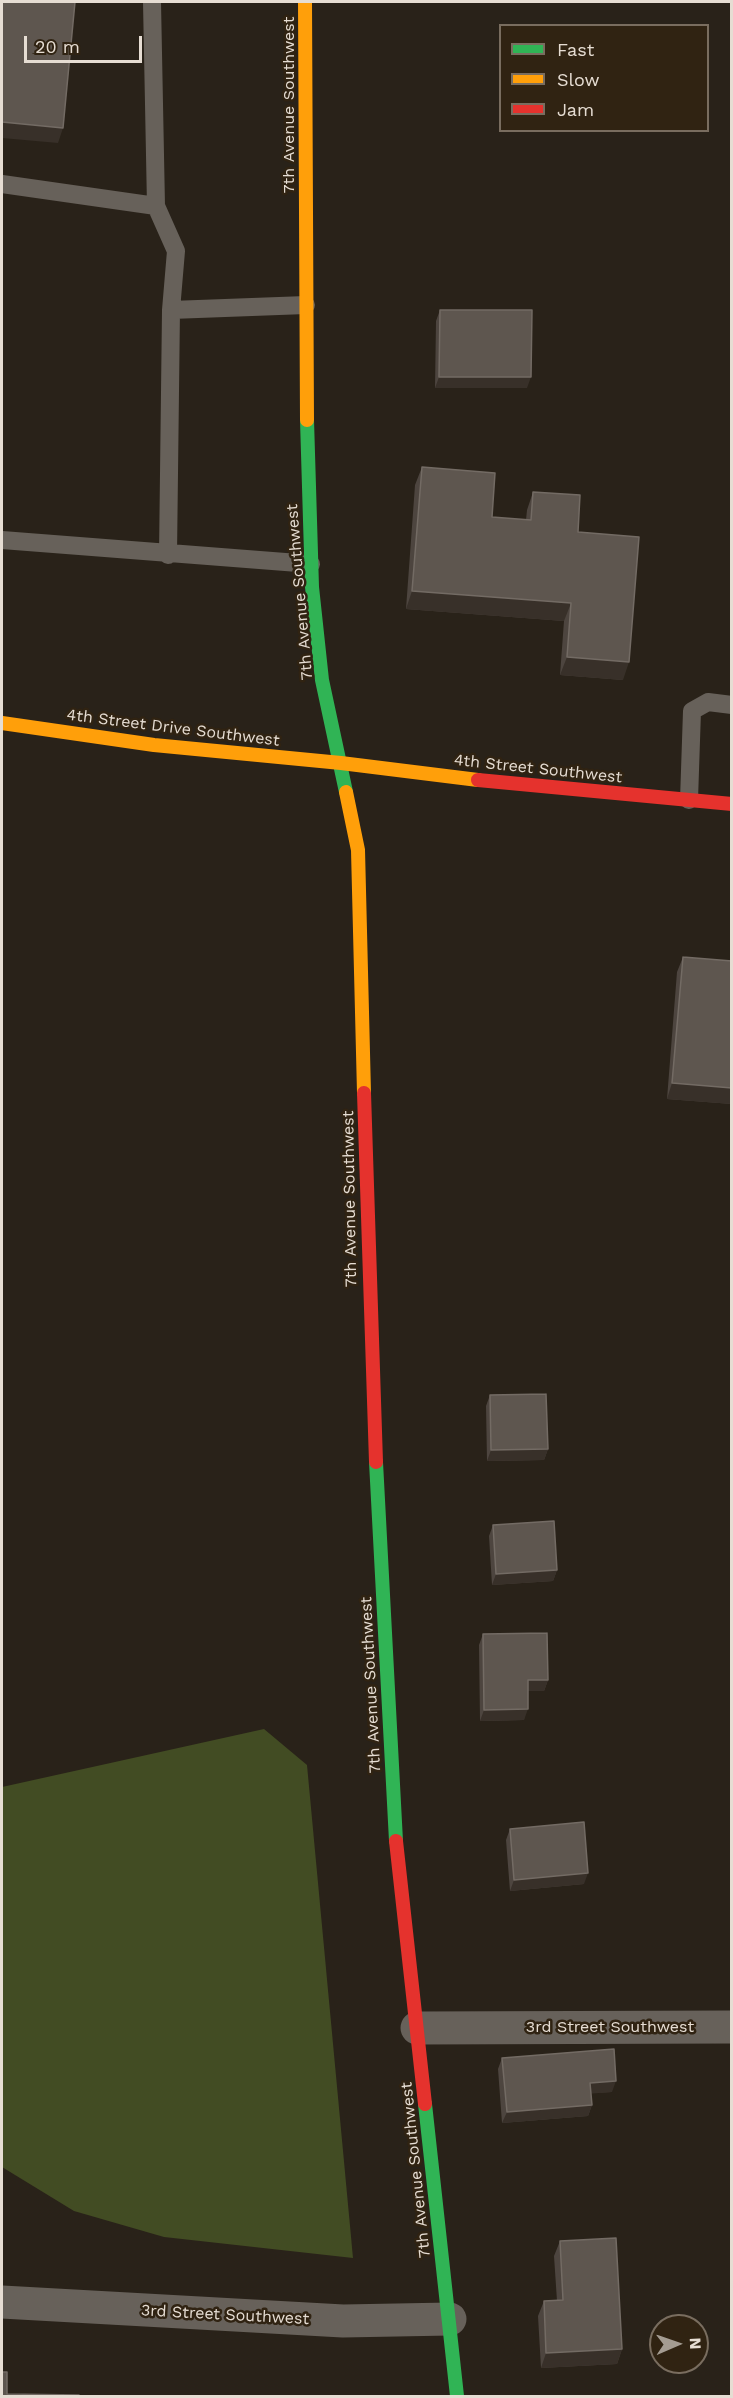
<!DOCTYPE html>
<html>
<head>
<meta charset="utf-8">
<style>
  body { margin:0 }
  #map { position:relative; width:733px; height:2398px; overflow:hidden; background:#292219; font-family:"Work Sans",sans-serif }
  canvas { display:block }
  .frame { position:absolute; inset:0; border:3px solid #e6ddd3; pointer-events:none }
  .legend { position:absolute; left:499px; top:24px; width:210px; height:108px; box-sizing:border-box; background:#302312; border:2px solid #796d5f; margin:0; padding:8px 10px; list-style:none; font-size:18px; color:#e6ddd3 }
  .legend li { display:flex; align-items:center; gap:12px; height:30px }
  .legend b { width:30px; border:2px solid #796d5f }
  .north { position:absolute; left:649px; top:2314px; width:60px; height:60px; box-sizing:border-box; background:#302312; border:2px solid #796d5f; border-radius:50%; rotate:88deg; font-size:16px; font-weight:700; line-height:24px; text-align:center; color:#e6ddd3 }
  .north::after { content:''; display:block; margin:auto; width:21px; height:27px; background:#a49c92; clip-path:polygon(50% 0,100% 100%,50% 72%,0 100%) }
  .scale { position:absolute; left:24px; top:36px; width:118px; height:27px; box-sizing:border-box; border:3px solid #e6ddd3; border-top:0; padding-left:8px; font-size:18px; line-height:21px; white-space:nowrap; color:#e6ddd3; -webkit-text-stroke:4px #302312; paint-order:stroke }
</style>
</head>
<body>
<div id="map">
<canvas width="733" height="2398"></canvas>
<div class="frame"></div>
<ul class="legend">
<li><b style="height:8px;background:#30b455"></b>Fast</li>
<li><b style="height:8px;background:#ff9f0a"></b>Slow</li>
<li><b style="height:8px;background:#e5322d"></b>Jam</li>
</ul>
<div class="north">N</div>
<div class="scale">20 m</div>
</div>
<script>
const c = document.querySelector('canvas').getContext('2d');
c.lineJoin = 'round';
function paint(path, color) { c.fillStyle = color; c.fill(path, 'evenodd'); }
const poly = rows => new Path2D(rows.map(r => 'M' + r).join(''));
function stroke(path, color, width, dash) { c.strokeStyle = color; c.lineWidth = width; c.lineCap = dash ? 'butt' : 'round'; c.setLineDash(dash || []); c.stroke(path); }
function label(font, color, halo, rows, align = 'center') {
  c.font = font + ' "Work Sans",sans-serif'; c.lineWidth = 5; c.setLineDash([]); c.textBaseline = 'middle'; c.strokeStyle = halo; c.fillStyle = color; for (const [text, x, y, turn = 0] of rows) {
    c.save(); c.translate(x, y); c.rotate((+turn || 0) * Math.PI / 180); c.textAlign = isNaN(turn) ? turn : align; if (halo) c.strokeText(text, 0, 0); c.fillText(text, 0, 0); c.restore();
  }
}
paint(poly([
  [264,1729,307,1765,353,2258,164,2237,74,2211,2,2167,2,1787]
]), '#424c23');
stroke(poly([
  [152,2,156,206],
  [2,184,156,206,176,251,171,310],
  [2,540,311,564],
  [168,555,171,310,306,305],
  [689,800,692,711,708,702,732,705]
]), '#67615a', 18);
stroke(poly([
  [417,2028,732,2027],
  [2,2302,343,2321,450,2319]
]), '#67615a', 33);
stroke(poly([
  [307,420,312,587,322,680,346,792],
  [376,1462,396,1841],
  [425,2104,457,2396]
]), '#30b455', 14);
stroke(poly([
  [305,2,307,420],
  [2,723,154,745,341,763,478,780],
  [346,792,358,850,364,1093]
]), '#ff9f0a', 14);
stroke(poly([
  [478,780,732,804],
  [364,1093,376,1462],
  [396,1841,425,2104]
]), '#e5322d', 14);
paint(poly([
  [440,310,527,388,435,388,436,321],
  [422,467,492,517,526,520,527,510,533,492,578,532,623,680,560,675,564,621,406,609,415,485],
  [683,957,732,961,732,1104,667,1099,677,972],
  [490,1395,548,1449,544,1460,487,1461,486,1406],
  [493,1525,557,1570,553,1581,492,1585,489,1536],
  [483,1634,548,1680,544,1691,528,1691,524,1720,480,1721,479,1645],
  [510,1829,584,1884,510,1891,506,1840],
  [502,2058,612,2092,591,2093,592,2105,588,2116,502,2123,498,2069],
  [560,2241,622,2349,617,2364,541,2368,538,2316,544,2301,557,2301,554,2256]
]), '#4d453f');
paint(poly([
  [2,122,63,128,58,143,2,138],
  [439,377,531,377,527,388,435,388],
  [412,591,571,603,564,621,406,609],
  [567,657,629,662,623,680,560,675],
  [672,1083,732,1088,732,1104,667,1099],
  [548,1449,544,1460,487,1461,491,1450],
  [557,1570,553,1581,492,1585,496,1574],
  [528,1680,548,1680,544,1691,524,1691],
  [528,1709,524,1720,480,1721,484,1710],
  [588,1873,584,1884,510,1891,514,1880],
  [616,2081,612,2092,586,2094,590,2083],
  [592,2105,588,2116,502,2123,507,2112],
  [622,2349,617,2364,541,2368,546,2353]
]), '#383029');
const building = poly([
  [2,2,75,2,63,128,2,122,2,2],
  [440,310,532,310,531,377,439,377,440,310],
  [422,467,495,473,492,517,531,520,533,492,580,495,578,532,639,537,629,662,567,657,571,603,412,591,422,467],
  [683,957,732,961,732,1088,672,1083,683,957],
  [546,1394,548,1449,491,1450,490,1395,546,1394],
  [554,1521,557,1570,496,1574,493,1525,554,1521],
  [547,1633,548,1680,528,1680,528,1709,484,1710,483,1634,547,1633],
  [584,1822,588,1873,514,1880,510,1829,584,1822],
  [614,2049,616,2081,590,2083,592,2105,507,2112,502,2058,614,2049],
  [616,2238,622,2349,546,2353,544,2301,563,2300,560,2241,616,2238],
  [2,2372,7,2372,7,2394,79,2395,79,2397,2,2397,2,2372]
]);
paint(building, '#5e564f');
stroke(building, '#736b64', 1.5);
label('16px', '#e6ddd3', '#302312', [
  ["7th Avenue Southwest",289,105,-90],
  ["7th Avenue Southwest",300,592,-95],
  ["4th Street Drive Southwest",173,728,7],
  ["4th Street Southwest",538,769,6],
  ["7th Avenue Southwest",350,1199,-91],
  ["7th Avenue Southwest",371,1685,-93],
  ["3rd Street Southwest",610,2027],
  ["7th Avenue Southwest",416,2170,-96],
  ["3rd Street Southwest",225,2315,3]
]);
</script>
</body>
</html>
